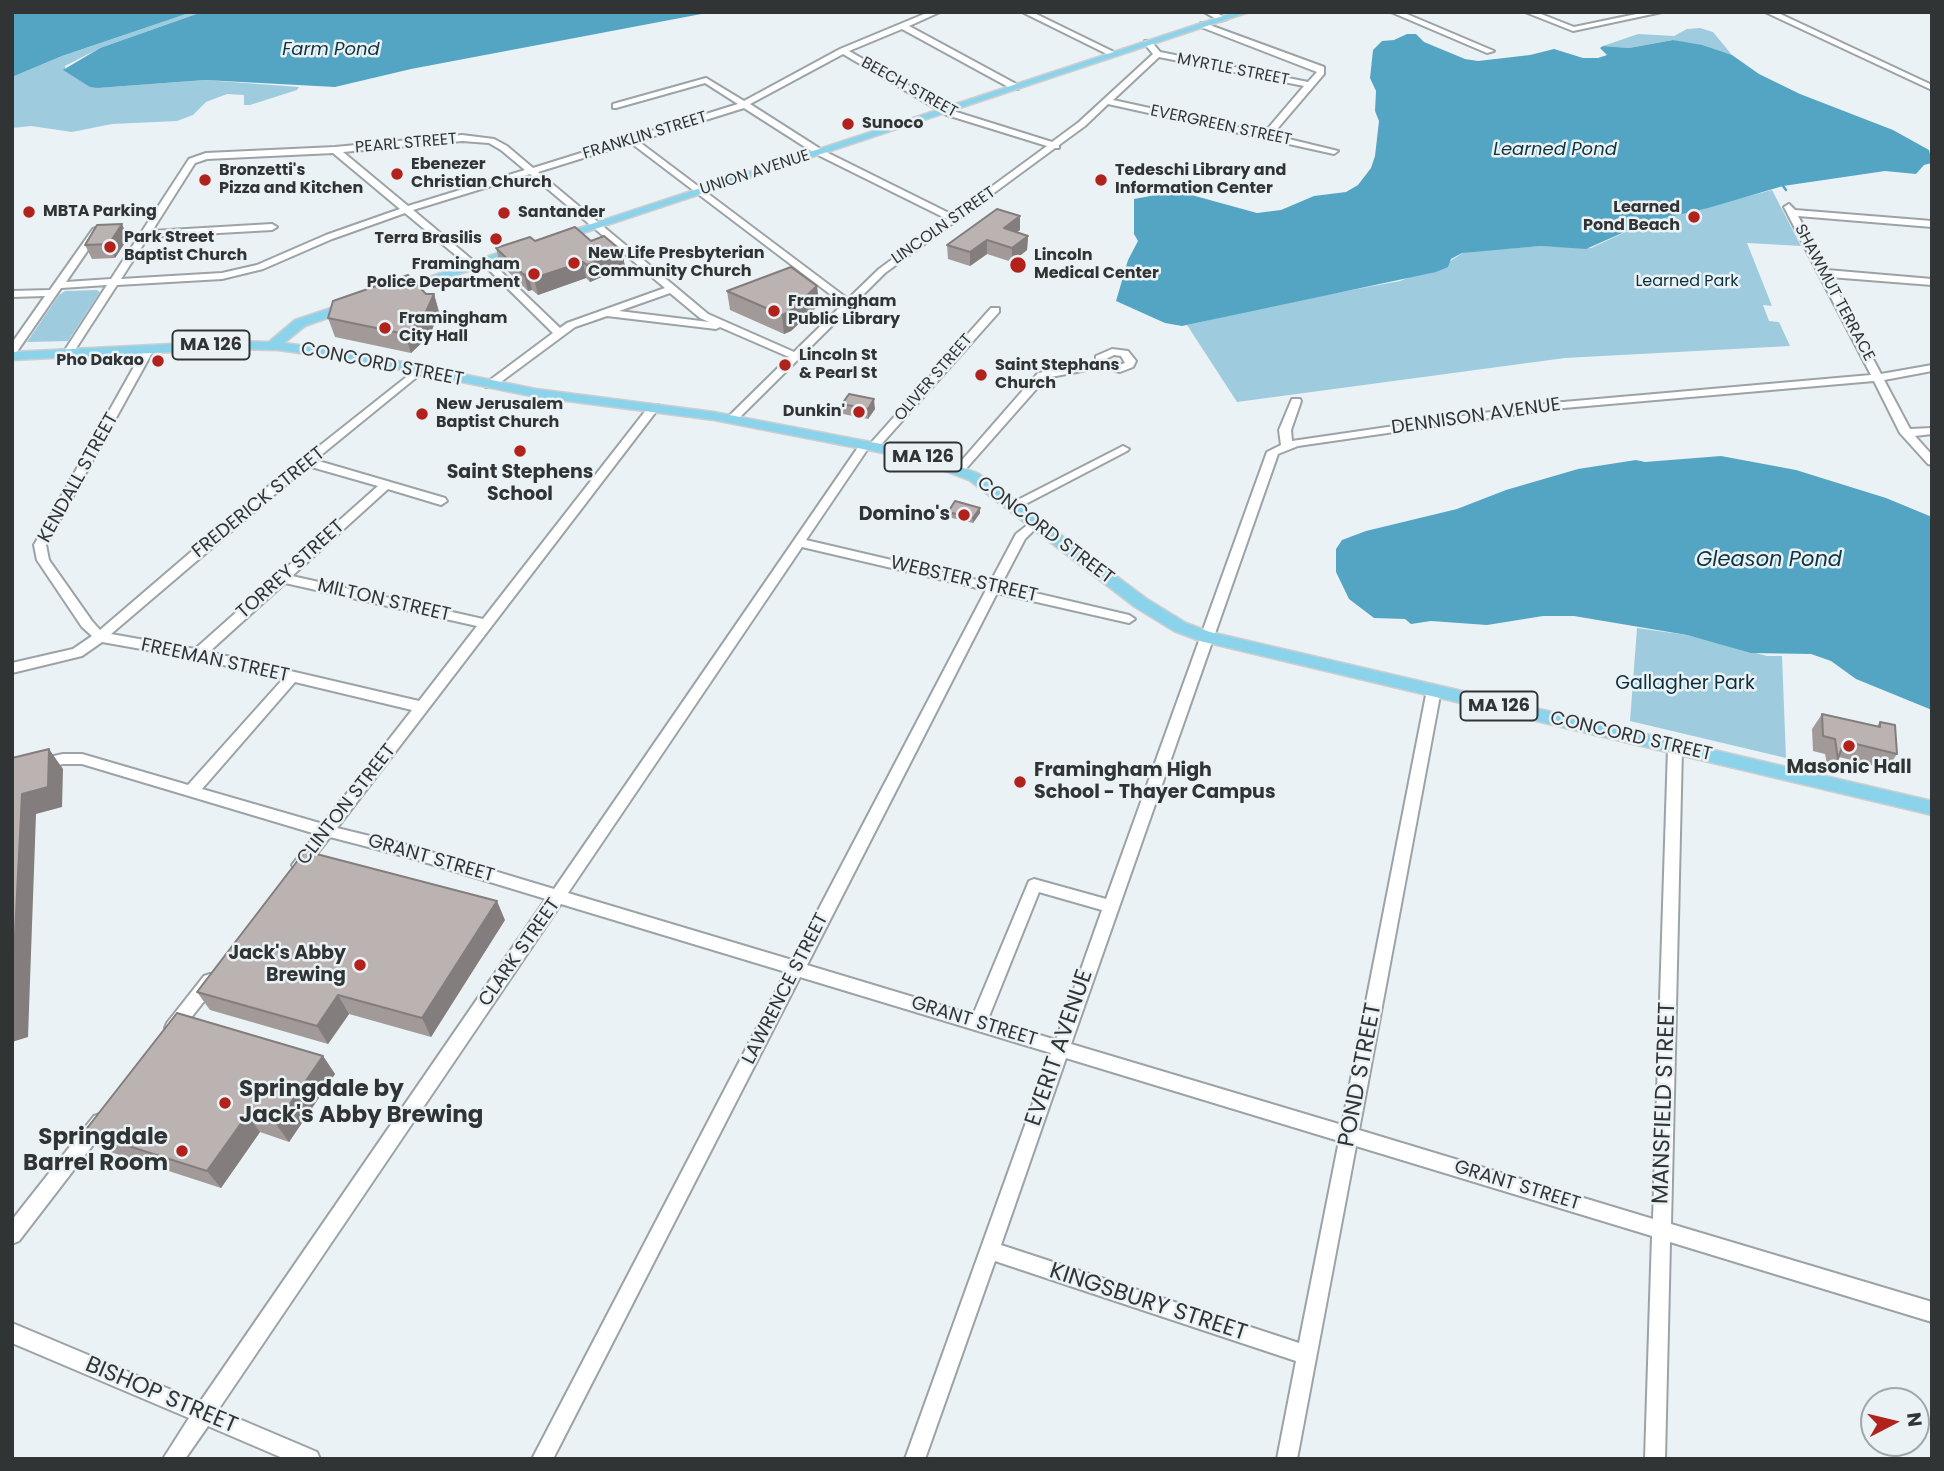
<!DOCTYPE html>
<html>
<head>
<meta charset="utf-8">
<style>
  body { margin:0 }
  #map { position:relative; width:1944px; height:1471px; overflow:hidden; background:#ebf2f5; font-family:Poppins,sans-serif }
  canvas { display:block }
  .frame { position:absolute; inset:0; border:14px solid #313435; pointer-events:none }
  .north { position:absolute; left:1860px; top:1387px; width:70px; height:70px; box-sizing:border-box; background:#ebf2f5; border:2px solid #a1a6a8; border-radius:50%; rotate:83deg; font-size:19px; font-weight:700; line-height:28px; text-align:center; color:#313435 }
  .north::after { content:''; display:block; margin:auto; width:24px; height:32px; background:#b2221d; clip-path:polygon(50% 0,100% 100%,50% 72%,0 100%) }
</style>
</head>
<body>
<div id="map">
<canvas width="1944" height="1471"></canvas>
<div class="frame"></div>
<div class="north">N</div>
</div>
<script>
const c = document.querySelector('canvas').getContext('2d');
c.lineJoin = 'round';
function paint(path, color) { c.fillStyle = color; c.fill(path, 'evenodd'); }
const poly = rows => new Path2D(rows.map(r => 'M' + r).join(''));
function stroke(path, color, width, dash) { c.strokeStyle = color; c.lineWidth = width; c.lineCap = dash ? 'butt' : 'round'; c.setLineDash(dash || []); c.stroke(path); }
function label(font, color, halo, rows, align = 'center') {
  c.font = font + ' Poppins,sans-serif'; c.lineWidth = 5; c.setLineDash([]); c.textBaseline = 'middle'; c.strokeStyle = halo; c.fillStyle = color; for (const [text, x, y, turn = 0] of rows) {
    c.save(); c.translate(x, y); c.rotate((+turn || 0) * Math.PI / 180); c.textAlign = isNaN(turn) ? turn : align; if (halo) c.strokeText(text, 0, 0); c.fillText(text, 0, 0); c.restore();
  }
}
paint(poly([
  [192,12,202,12,100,48,65,66,66,72,98,88,205,80,299,87,297,90,250,105,244,105,244,95,227,94,206,102,193,115,177,121,112,124,72,132,31,126,12,128,12,77,62,56],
  [1700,28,1713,32,1732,55,1673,40,1629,48,1603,46,1638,34,1674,36,1687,29],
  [1772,190,1801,246,1747,243,1772,306,1763,305,1769,321,1779,322,1790,346,1565,358,1237,402,1187,325,1298,300,1400,281,1449,262,1464,252,1541,246,1591,248,1647,222],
  [97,290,100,292,68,341,27,342,59,295,65,291],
  [1637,628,1687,635,1767,656,1782,656,1786,758,1630,721]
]), '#9eccde');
paint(poly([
  [12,12,192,12,62,56,12,77],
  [202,12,712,12,411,69,335,87,205,80,98,88,90,87,63,70,100,48],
  [1407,34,1416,34,1424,42,1465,59,1478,61,1530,55,1554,49,1583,58,1598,58,1607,55,1600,48,1603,46,1629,48,1673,40,1702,45,1732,55,1759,74,1800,94,1893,130,1929,150,1932,163,1924,165,1916,174,1885,171,1783,186,1708,208,1647,222,1586,249,1541,246,1462,253,1451,259,1448,267,1436,272,1182,326,1165,323,1116,301,1128,260,1138,241,1134,234,1134,199,1177,191,1257,213,1281,210,1314,196,1346,192,1358,185,1371,168,1375,156,1379,121,1375,111,1376,91,1370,78,1373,50,1382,41,1394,40],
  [1721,456,1796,470,1886,498,1932,517,1932,710,1856,679,1831,661,1811,654,1751,653,1687,635,1574,616,1543,616,1487,625,1431,621,1411,624,1405,619,1374,618,1349,599,1336,572,1336,549,1342,540,1366,531,1457,509,1506,490,1578,469,1636,460,1645,462]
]), '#54a5c3');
stroke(poly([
  [1783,186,1786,190]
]), '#54a5c3', 2.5);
const minor = poly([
  [929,12,940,12,909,26,1018,85,1018,89,1012,89,902,29,849,51,953,111,1052,142,1079,122,1153,54,1144,43,1145,41,1151,41,1160,52,1308,82,1317,72,1201,27,1201,23,1204,23,1324,67,1324,74,1272,135,1338,151,1334,154,1108,104,1085,126,1059,145,1059,148,1055,148,885,273,736,421,732,422,728,421,728,417,789,357,720,327,716,329,607,316,575,327,494,387,486,387,486,383,553,333,482,263,482,259,488,259,560,328,567,323,665,288,530,174,413,210,476,263,476,267,470,267,405,213,332,239,263,269,222,279,117,285,73,353,68,356,63,353,107,285,61,288,16,353,12,354,12,343,45,296,12,297,12,291,50,290,93,229,96,228,101,231,66,282,111,279,189,159,206,153,335,147,462,135,494,139,507,146,533,168,738,104,705,83,616,108,613,108,613,104,706,78,744,101,840,49,929,12],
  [843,54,947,115,1047,146,953,215,822,150,750,104,843,54],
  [1159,57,1304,86,1264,133,1113,100,1159,57],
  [744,108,816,154,947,219,879,269,848,299,638,141,744,108],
  [462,141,489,143,501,150,525,170,408,206,343,152,462,141],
  [631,143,843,304,794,352,708,314,538,172,631,143],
  [333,153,400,209,326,235,257,265,222,273,121,279,148,237,272,230,277,227,272,224,152,231,195,163,207,159,333,153],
  [670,293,700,318,709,322,619,311,670,293],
  [1022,12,1032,12,1118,54,1111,56,1022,12],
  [1204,12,1215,12,1227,19,1220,21,1204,12],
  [1391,12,1402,12,1494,51,1487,53,1391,12],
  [1525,12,1536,12,1574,27,1646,12,1662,12,1573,31,1525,12],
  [1765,12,1776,12,1932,85,1932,90,1765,12],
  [1789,204,1795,210,1932,221,1932,227,1798,216,1827,270,1932,279,1932,285,1830,277,1881,374,1932,365,1932,371,1884,380,1910,429,1932,428,1932,434,1915,436,1932,455,1932,465,1928,464,1900,433,1874,381,1552,409,1298,446,1278,454,1071,1044,1342,1125,1427,690,1429,687,1439,687,1441,690,1359,1130,1653,1219,1668,748,1675,743,1680,744,1682,748,1671,1224,1932,1302,1932,1322,1670,1242,1665,1459,1645,1459,1652,1236,1356,1146,1297,1459,1277,1459,1296,1361,995,1261,925,1459,905,1459,1051,1053,800,977,553,1459,532,1459,786,972,561,904,218,1410,317,1452,320,1459,285,1459,208,1426,185,1459,163,1459,189,1418,12,1343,12,1323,200,1402,546,899,411,858,330,837,305,869,300,871,295,869,292,865,316,834,82,764,63,764,12,775,12,765,63,754,82,754,188,785,283,679,198,659,102,642,82,656,12,673,12,663,73,649,92,636,82,627,37,560,34,545,145,347,149,346,154,349,46,545,49,560,92,621,100,630,255,497,419,367,424,370,423,372,315,460,445,498,447,501,441,505,388,489,292,576,483,619,650,405,658,405,658,409,337,828,411,846,554,889,861,443,870,444,991,308,999,308,999,312,878,448,869,447,806,540,990,583,1016,534,1035,519,1041,523,1025,539,1001,585,1129,615,1135,619,1129,623,997,593,807,965,973,1015,1029,881,1034,879,1106,899,1267,452,1281,445,1279,430,1292,399,1300,399,1301,401,1291,430,1292,441,1552,403,1871,375,1784,207,1789,204],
  [308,466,378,486,195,649,111,634,308,466],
  [802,547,986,590,792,960,568,893,802,547],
  [285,583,477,626,419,701,209,652,285,583],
  [295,682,412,710,323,824,202,789,295,682],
  [1039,892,1102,910,1056,1040,988,1019,1039,892],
  [1066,1058,1339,1141,1299,1343,1001,1245,1066,1058],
  [1112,349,1128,351,1136,361,1133,367,1120,372,1102,367,1046,378,964,471,956,471,956,467,1038,373,1096,362,1096,356,1112,349],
  [1114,355,1121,356,1125,363,1119,365,1107,362,1106,359,1114,355],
  [1123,446,1129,449,1127,451,1016,509,1008,509,1006,506,1123,446],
  [210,974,216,976,218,981,216,986,179,1033,173,1035,167,1033,165,1028,167,1023,204,976,210,974],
  [100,1114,106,1116,109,1122,106,1128,19,1241,12,1244,12,1220,94,1116,100,1114]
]);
const major = poly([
  [1235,12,1249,12,562,240,552,237,1235,12],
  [518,246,522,247,522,253,399,294,389,291,518,246],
  [352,301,356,302,356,308,305,326,284,343,363,354,536,389,714,412,923,452,979,474,1147,599,1186,623,1210,632,1932,801,1932,815,1200,641,1174,631,1135,607,969,480,914,459,714,420,536,397,363,362,278,350,232,349,12,360,12,352,232,341,269,342,295,320,352,301]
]);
stroke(minor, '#9ca3a6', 4);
stroke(major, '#cececf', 3);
paint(minor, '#fff');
paint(major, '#8bd3eb');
paint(poly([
  [1020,216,1020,230,1016,233,1028,236,1027,250,1012,262,987,254,970,266,948,259,947,245],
  [128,238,115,258,92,259,85,245],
  [535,241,591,241,622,251,625,267,590,282,586,278,538,295,532,290,528,291,500,264,496,248],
  [817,286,819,305,791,331,784,334,730,310,727,291],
  [426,294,434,294,439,312,430,335,411,353,335,337,328,318],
  [842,404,875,409,868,419,843,414],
  [980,508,980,513,973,523,948,517,948,512],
  [1822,714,1877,726,1880,722,1897,754,1887,769,1839,757,1829,774,1825,754,1813,751,1812,729],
  [505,920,431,1037,349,1014,328,1044,210,1010,197,992],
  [323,1056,335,1074,289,1142,260,1132,221,1188,101,1149,84,1132]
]), '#a19a99');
paint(poly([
  [1020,216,1020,230,1003,242,1004,228],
  [122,224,128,238,115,258,109,244],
  [1028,236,1027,250,1012,262,1012,248],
  [987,240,987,254,970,266,970,252],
  [622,251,625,267,590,282,587,265],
  [583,262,586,278,538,295,534,278],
  [528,273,532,290,528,291,524,275],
  [817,286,819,305,791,331,784,334,782,315],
  [434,294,439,312,430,335,411,353,405,334],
  [874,399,875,409,868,419,868,409],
  [980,508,980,513,973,523,973,518],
  [49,749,63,769,62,807,36,814,28,1037,12,1042,12,994,22,794],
  [497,901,505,920,431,1037,422,1018],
  [338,995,349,1014,328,1044,317,1026],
  [323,1056,335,1074,289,1142,276,1124],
  [247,1115,260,1132,221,1188,207,1171]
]), '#837d7d');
const building = poly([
  [997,209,1020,216,1004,228,1028,236,1012,248,987,240,970,252,947,245,997,209],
  [122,224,109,244,85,245,97,225,122,224],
  [575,227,591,241,604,236,622,251,587,265,583,262,534,278,528,273,524,275,496,248,530,237,535,241,575,227],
  [791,267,817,286,789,312,782,315,727,291,791,267],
  [408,275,426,294,434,294,424,316,405,334,328,318,333,301,408,275],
  [849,394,874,399,868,409,842,404,849,394],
  [955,501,980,508,973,518,948,512,955,501],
  [1822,714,1880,727,1880,722,1895,725,1897,754,1844,741,1838,759,1835,739,1823,736,1822,714],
  [49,749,48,787,22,794,12,994,12,758,49,749],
  [305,851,497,901,422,1018,338,995,317,1026,197,992,305,851],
  [177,1013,323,1056,276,1124,247,1115,207,1171,84,1132,177,1013]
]);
paint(building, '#bbb3b2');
stroke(building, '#837d7d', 2);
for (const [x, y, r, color] of [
  [848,124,7,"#b2221d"],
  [397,174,7,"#b2221d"],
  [205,180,7,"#b2221d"],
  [1101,180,7,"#b2221d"],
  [29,212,7,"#b2221d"],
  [504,213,7,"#b2221d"],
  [1694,217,7,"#b2221d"],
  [496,239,7,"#b2221d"],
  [110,247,7,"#b2221d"],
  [574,263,7,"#b2221d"],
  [1018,265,9,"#b2221d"],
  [534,274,7,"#b2221d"],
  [774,311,7,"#b2221d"],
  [385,328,7,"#b2221d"],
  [158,361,7,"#b2221d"],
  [785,365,7,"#b2221d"],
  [981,375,7,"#b2221d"],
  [859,412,7,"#b2221d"],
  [422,414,7,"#b2221d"],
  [520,451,7,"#b2221d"],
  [964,515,7,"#b2221d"],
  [1849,746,7,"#b2221d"],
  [1020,782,7,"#b2221d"],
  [360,965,7,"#b2221d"],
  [225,1103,7,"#b2221d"],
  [182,1151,7,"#b2221d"]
]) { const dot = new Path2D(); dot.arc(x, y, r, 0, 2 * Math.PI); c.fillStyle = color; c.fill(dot); stroke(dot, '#ebf2f5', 2.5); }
label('16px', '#313435', '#ebf2f5', [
  ["MYRTLE STREET",1233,70,11],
  ["BEECH STREET",909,88,29],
  ["EVERGREEN STREET",1221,126,12],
  ["FRANKLIN STREET",645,136,-17],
  ["PEARL STREET",406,144,-5],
  ["UNION AVENUE",755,173,-18],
  ["LINCOLN STREET",944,226,-35],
  ["SHAWMUT TERRACE",1834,293,62],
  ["OLIVER STREET",934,378,-49]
]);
label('bold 16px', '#313435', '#ebf2f5', [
  ["Sunoco",862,124],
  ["Ebenezer",411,165],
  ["Christian Church",411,183],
  ["Bronzetti's",219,171],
  ["Pizza and Kitchen",219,189],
  ["Tedeschi Library and",1115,171],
  ["Information Center",1115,189],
  ["Learned",1680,208,"right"],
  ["Pond Beach",1680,226,"right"],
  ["MBTA Parking",43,212],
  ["Santander",518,213],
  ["Park Street",124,238],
  ["Baptist Church",124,256],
  ["Terra Brasilis",482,239,"right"],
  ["New Life Presbyterian",588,254],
  ["Community Church",588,272],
  ["Lincoln",1034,256],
  ["Medical Center",1034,274],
  ["Framingham",520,265,"right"],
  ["Police Department",520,283,"right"],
  ["Framingham",788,302],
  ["Public Library",788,320],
  ["Framingham",399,319],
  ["City Hall",399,337],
  ["Lincoln St",799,356],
  ["& Pearl St",799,374],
  ["Pho Dakao",144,361,"right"],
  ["Saint Stephans",995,366],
  ["Church",995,384],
  ["New Jerusalem",436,405],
  ["Baptist Church",436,423],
  ["Dunkin'",845,412,"right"]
], 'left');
label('16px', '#09303d', '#ebf2f5', [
  ["Learned Park",1687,282]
]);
label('italic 18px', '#0e3441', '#ebf2f5', [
  ["Farm Pond",331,50],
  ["Learned Pond",1555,150]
]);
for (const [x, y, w] of [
  [211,345,77],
  [923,457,77],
  [1499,706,77]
]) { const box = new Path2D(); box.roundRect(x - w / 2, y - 14.5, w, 29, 5); c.fillStyle = '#ebf2f5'; c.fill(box); stroke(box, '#313435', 2); }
label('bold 18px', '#313435', null, [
  ["MA 126",211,345],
  ["MA 126",923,457],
  ["MA 126",1499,706]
]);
label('19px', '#313435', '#ebf2f5', [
  ["CONCORD STREET",382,365,11],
  ["DENNISON AVENUE",1476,417,-8],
  ["KENDALL STREET",79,478,-61],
  ["FREDERICK STREET",259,503,-39],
  ["CONCORD STREET",1045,531,37],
  ["TORREY STREET",291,570,-42],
  ["WEBSTER STREET",964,580,13],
  ["MILTON STREET",384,601,13],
  ["FREEMAN STREET",215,661,12],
  ["CONCORD STREET",1631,737,13],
  ["CLINTON STREET",347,805,-52],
  ["GRANT STREET",431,859,16],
  ["CLARK STREET",520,953,-55],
  ["LAWRENCE STREET",786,989,-63],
  ["GRANT STREET",974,1022,17],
  ["GRANT STREET",1517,1186,17]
]);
label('bold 19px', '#313435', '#ebf2f5', [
  ["Saint Stephens",520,473],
  ["School",520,495],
  ["Domino's",950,515,"right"],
  ["Masonic Hall",1849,768],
  ["Framingham High",1034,771,"left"],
  ["School - Thayer Campus",1034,793,"left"],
  ["Jack's Abby",346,954,"right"],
  ["Brewing",346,976,"right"]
]);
label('19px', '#09303d', '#ebf2f5', [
  ["Gallagher Park",1685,684]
]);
label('italic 21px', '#0e3441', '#ebf2f5', [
  ["Gleason Pond",1769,561]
]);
label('23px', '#313435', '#ebf2f5', [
  ["EVERIT AVENUE",1060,1048,-71],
  ["POND STREET",1361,1075,-79],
  ["MANSFIELD STREET",1665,1103,-88],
  ["KINGSBURY STREET",1148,1303,18],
  ["BISHOP STREET",161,1396,23]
]);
label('bold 23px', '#313435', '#ebf2f5', [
  ["Springdale by",239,1090],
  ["Jack's Abby Brewing",239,1116],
  ["Springdale",168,1138,"right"],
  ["Barrel Room",168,1164,"right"]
], 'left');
</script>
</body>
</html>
